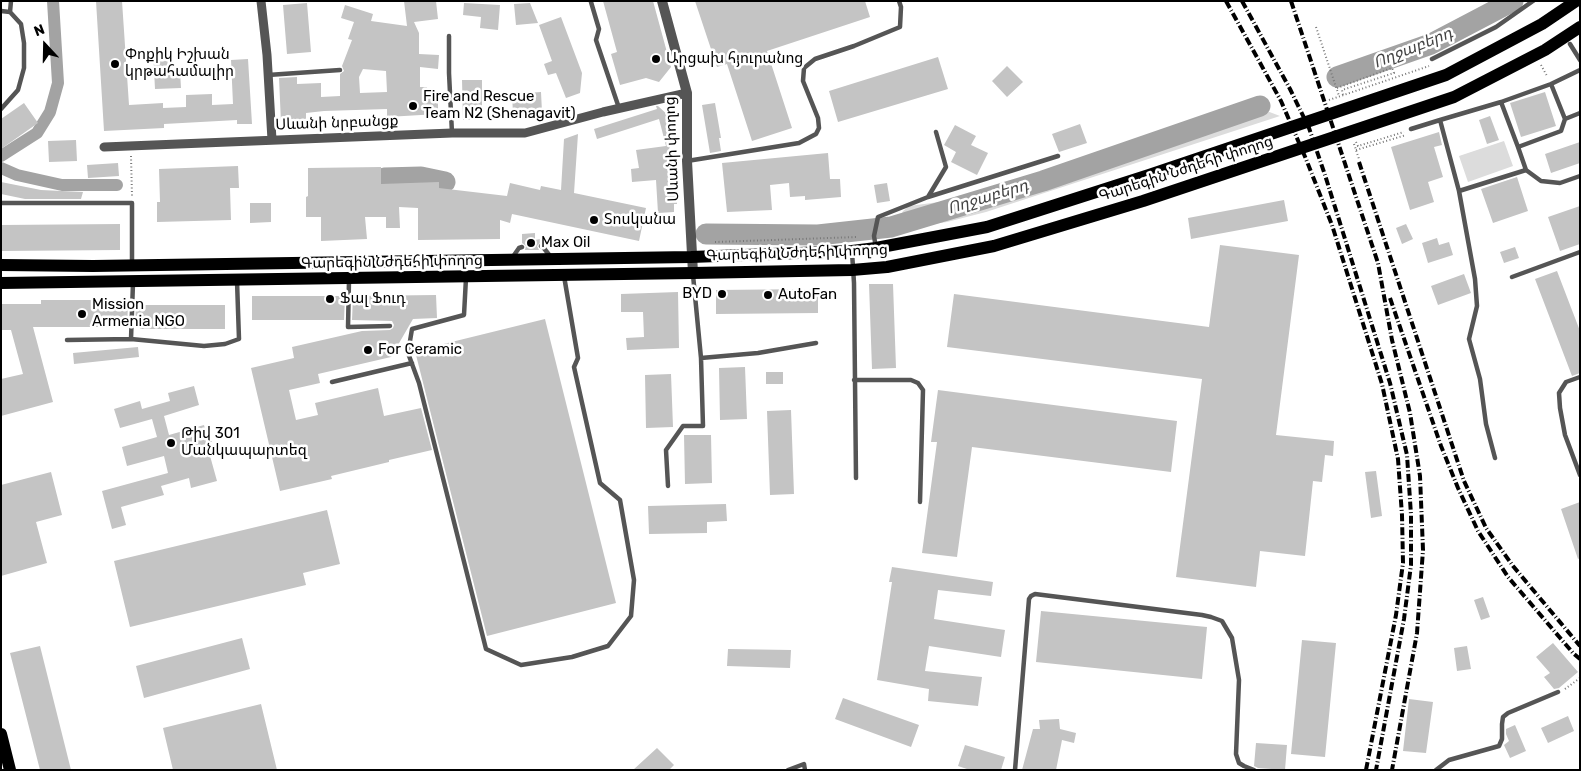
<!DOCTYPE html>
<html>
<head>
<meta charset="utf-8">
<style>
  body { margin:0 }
  #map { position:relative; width:1581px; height:771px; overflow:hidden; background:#fff; font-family:Rubik,sans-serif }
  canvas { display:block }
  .frame { position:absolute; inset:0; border:2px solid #000; pointer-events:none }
  .north { position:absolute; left:20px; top:20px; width:50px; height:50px; -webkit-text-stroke:4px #fff; paint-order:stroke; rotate:339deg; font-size:14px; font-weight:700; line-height:20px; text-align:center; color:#000 }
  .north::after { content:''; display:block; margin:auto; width:18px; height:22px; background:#000; clip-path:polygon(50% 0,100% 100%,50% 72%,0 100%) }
</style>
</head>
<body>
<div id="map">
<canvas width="1581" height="771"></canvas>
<div class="frame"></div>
<div class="north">N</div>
</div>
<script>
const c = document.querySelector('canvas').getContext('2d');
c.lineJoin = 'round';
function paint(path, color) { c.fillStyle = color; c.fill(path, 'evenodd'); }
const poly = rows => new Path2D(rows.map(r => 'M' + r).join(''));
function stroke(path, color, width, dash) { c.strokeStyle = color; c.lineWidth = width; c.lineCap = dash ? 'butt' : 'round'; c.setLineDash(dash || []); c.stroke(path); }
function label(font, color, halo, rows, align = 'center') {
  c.font = font + ' Rubik,"Noto Sans Armenian",sans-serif'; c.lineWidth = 5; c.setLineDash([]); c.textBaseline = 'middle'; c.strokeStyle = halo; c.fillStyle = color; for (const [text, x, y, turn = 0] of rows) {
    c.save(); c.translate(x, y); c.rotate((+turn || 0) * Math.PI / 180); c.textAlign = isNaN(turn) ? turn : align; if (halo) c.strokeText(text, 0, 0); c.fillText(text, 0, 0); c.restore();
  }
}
paint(poly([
  [1259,108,1280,116,986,212,947,222,899,229,899,220,903,211,909,206,962,199,985,194,1001,186,1023,179,1035,174,1057,171,1200,122,1241,110],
  [1504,141,1513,166,1468,182,1459,156]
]), '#dcdcdc');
stroke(poly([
  [1,156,37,133,50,112,58,83,53,1],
  [1,168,17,175,62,185,117,185]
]), '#a3a3a3', 12);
stroke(poly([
  [1337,77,1431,44,1513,1],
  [384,178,421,177,445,182],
  [706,234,818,235,891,227,1043,181,1260,106]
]), '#a3a3a3', 21);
paint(poly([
  [96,1,122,1,129,105,163,103,163,108,186,107,186,95,212,94,212,105,233,104,231,60,248,59,252,124,237,124,237,120,164,124,164,128,104,131],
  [404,1,436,1,438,19,414,22,419,33,419,54,439,55,438,69,420,67,420,87,427,87,428,98,438,98,438,114,387,117,387,109,324,111,306,113,306,121,281,123,279,78,297,77,297,84,321,83,321,97,340,96,340,74,344,71,342,66,352,40,348,39,354,22,341,18,345,5,373,14,371,21,407,26],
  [363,69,386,71,387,92,360,93,359,77],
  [603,1,653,1,671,67,659,82,646,78,620,85,611,54,617,52],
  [695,1,865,1,870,17,767,51,792,128,752,141,727,64,717,67],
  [307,3,311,52,287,54,283,5],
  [464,3,500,5,498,30,480,28,481,17,463,15],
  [530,3,538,23,516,25,514,4],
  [561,17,582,73,580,93,566,98,556,73,548,75,544,64,552,61,539,25],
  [172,49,173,72,180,71,181,88,155,89,153,50],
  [938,57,948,89,838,122,829,91],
  [1007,66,1023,82,1007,97,992,81],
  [462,80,482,80,482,119,463,120],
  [541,92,542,112,513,114,512,94],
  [1545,92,1556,126,1521,137,1510,103],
  [24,103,38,123,1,149,1,119],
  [715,103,721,138,719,138,721,151,710,153,702,105],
  [656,106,658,106,670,117,674,136,668,152,675,151,677,179,675,179,677,204,674,204,674,212,658,213,656,180,632,182,631,169,639,168,636,150,666,146,659,119,597,139,594,129,657,109],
  [1490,116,1499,140,1487,144,1479,120],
  [1080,124,1087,143,1059,152,1052,134],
  [955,125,976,136,971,145,988,153,977,175,951,162,956,152,944,145],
  [1439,132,1442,145,1434,147,1443,177,1428,182,1434,202,1410,210,1391,147],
  [578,134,574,193,646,208,639,241,512,214,510,223,500,220,500,239,418,240,418,208,399,207,400,228,386,228,386,217,365,217,367,239,321,241,321,217,306,217,306,197,308,196,308,168,381,167,381,184,439,182,439,188,507,196,510,183,540,190,541,186,561,190,564,139],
  [76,140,77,161,49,162,48,141],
  [1580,142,1580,163,1551,173,1545,154],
  [828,153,830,179,840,179,841,197,805,200,805,196,790,197,789,183,770,185,772,210,727,212,722,163],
  [118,163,119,176,88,178,87,165],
  [238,166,239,188,230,188,231,220,157,222,157,202,160,202,159,169],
  [1517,177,1528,211,1493,223,1481,189],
  [1,182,41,190,83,192,81,199,25,199,1,194],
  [887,183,890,201,877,203,874,185],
  [1284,200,1288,221,1191,239,1188,218],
  [250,203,271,203,271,222,250,223],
  [1580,206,1580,244,1560,251,1548,217],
  [120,224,120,250,1,251,1,225],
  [1406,224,1413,239,1402,244,1396,228],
  [535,233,535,240,540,239,541,242,537,246,539,250,525,250,526,246,522,243,522,234],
  [1437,238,1439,245,1449,242,1453,255,1428,263,1422,243],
  [1220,245,1299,255,1276,435,1334,441,1333,456,1325,455,1322,482,1313,481,1305,556,1260,551,1256,587,1176,577,1202,379,947,347,954,294,1209,327],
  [1515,247,1519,258,1504,263,1500,252],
  [1557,271,1580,331,1580,373,1572,376,1535,279],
  [1464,274,1471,293,1438,305,1431,286],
  [869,284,893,284,896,368,872,369],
  [818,289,818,313,716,314,716,290],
  [678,292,679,348,627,350,626,338,644,337,643,312,621,312,621,294],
  [436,295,437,318,413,319,391,357,318,374,320,383,289,390,296,420,318,415,315,403,378,388,384,416,421,408,432,450,389,460,389,462,331,476,332,479,280,491,251,368,294,358,292,347,362,331,390,330,393,328,394,325,392,321,352,320,353,296],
  [252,296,345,296,344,320,252,320],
  [41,300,123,300,123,305,128,305,127,327,33,327,53,402,1,416,1,379,23,374,11,330,1,330,1,304,41,304],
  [136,305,225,305,225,329,140,329,140,327,135,327],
  [545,319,616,603,487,636,415,351],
  [138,347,139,357,74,364,73,353],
  [745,367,747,419,720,420,719,368],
  [766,372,783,372,783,384,766,384],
  [671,374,673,427,646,428,645,375],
  [194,386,199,405,164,416,169,435,204,425,209,444,207,445,217,481,191,488,189,478,161,486,164,495,121,507,126,525,112,529,102,491,168,473,164,456,127,466,122,447,157,437,152,419,120,428,114,409,140,401,142,409,170,401,168,393],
  [938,390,1177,421,1171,472,972,447,957,557,922,553,937,442,931,442],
  [791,410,794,494,770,495,767,411],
  [684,435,711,435,712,483,685,484],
  [1376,471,1382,516,1371,518,1365,472],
  [51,472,62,515,36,522,47,563,1,576,1,485],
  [1580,502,1580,558,1578,559,1561,509],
  [726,504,727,521,707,522,707,533,649,534,648,506],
  [327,510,340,564,303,573,306,585,130,627,114,561],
  [892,567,993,582,991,596,938,590,934,619,1005,630,1001,657,929,646,925,671,982,677,978,706,928,701,929,689,877,680,892,582,889,582],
  [1483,597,1490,617,1481,620,1474,600],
  [1041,611,1207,627,1202,679,1036,662],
  [242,638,250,669,144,698,136,666],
  [1302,640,1336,643,1325,757,1291,754],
  [1553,643,1578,672,1559,688,1554,689,1544,677,1550,673,1536,657],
  [40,646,71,770,40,770,10,653],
  [1467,646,1471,669,1457,671,1454,648],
  [728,649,791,650,790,668,727,666],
  [843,698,919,725,911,747,835,719],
  [1409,699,1433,702,1426,753,1403,751],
  [261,704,277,770,173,770,163,728],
  [1568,716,1574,731,1548,743,1541,728],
  [1059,719,1060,729,1076,733,1074,743,1062,740,1056,770,1022,770,1033,729,1040,729,1039,720],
  [1515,725,1526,751,1510,758,1504,745,1509,741,1506,734,1506,729],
  [1256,743,1287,745,1285,770,1258,768,1254,766],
  [965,745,1005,757,1001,770,970,770,958,766],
  [657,748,674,765,669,770,633,770]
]), '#c4c4c4');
stroke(poly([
  [1316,27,1339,96],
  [1541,65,1547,76],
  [1337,88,1392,68,1394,73,1342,90,1343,95],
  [1329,100,1429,66],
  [1356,142,1358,146,1404,132],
  [1354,144,1359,159],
  [1356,150,1406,135],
  [131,156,132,196],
  [715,242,858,237],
  [1565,689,1580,678]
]), '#777', 2, [1, 2.5]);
stroke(poly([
  [591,2,599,29,596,40,619,108],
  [1,11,10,12,21,24,24,43,24,68,18,90,1,109],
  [10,12,11,1],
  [449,36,449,73,452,133],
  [1570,44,1580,60],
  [1432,59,1496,27,1533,1],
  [268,75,340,70],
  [1551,84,1565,119,1580,113],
  [1501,102,1518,147],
  [1411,129,1440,120],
  [687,161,799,143,816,134,819,128,818,118,803,81,804,68,815,59,854,46,900,27,901,7,899,1],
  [1526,170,1518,147,1561,131,1565,119],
  [1459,191,1526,170,1541,181,1560,183,1580,176],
  [928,197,946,167,936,132],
  [1,203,132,203,132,264],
  [541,246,543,247,550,256],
  [876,248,874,236,878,217,928,197,1058,156],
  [852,252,854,283,856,478],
  [512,258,519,248,522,247],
  [1512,277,1580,252],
  [466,278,464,315,412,329,408,353,419,383,486,649,521,665,572,657,608,646,631,616,634,580,620,500,600,483,574,367,578,358,564,276],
  [349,280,348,327,390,326],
  [131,339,133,283],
  [67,340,131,339,204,346,225,344,239,339,237,281],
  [701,358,758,353,816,343],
  [1580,377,1566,382,1559,393,1560,408,1565,435,1580,475],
  [854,380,911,380,918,383,923,390,920,502],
  [332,382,412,363],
  [1495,458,1486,424,1480,379,1469,339,1477,306,1475,279,1459,191,1440,120,1501,102,1551,84,1580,70],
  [668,486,666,450,683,426,703,426,701,358,693,275],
  [788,770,804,764,805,770],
  [1015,770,1029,599,1031,596,1035,594,1202,615,1211,617,1222,621,1232,638,1239,680,1236,754,1239,763,1244,766,1254,770],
  [1436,770,1449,760,1499,746,1502,739,1502,724,1503,717,1508,713,1558,692]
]), '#555', 4.5);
stroke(poly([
  [261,1,267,55,272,140],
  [104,147,452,133,525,133,603,112,687,93]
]), '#555', 9);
stroke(poly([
  [662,1,687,93,687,161,693,273]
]), '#555', 10);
stroke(poly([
  [1,265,93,266,691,257,852,251,876,248,987,227,1149,175,1446,75,1542,24,1576,1],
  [1,283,693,273,852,270,887,267,994,246,1143,201,1454,97,1545,50,1580,27],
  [1,734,10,770]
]), '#000', 12);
stroke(poly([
  [1226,1,1281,101,1306,159,1332,225,1382,384,1398,459,1402,515,1403,563,1396,615,1366,770],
  [1242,1,1290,89,1309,128,1325,175,1390,383,1407,455,1411,515,1411,565,1404,619,1376,770],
  [1291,1,1378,263,1392,340,1410,413,1420,476,1423,550,1417,633,1392,770],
  [1359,162,1464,481,1486,528,1513,566,1580,646],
  [1390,298,1441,446,1458,488,1478,531,1508,577,1573,653,1580,659]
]), '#000', 4, [8, 2.5, 1, 2.5]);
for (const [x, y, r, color] of [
  [656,59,5,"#000"],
  [115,64,5,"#000"],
  [413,106,5,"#000"],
  [594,220,5,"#000"],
  [531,243,5,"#000"],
  [722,294,5,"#000"],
  [768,295,5,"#000"],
  [330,299,5,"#000"],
  [82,314,5,"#000"],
  [368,350,5,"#000"],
  [171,443,5,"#000"]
]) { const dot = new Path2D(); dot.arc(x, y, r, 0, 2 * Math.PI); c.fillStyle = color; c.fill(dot); stroke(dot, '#fff', 2); }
label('15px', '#000', '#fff', [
  ["Փոքիկ Իշխան",125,55],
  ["կրթահամալիր",125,72],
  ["Արցախ հյուրանոց",666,59],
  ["Fire and Rescue",423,97],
  ["Team N2 (Shenagavit)",423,114],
  ["Տոսկանա",604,220],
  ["Max Oil",541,243],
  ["BYD",712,294,"right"],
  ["AutoFan",778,295],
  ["Ֆալ Ֆուդ",340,299],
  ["Mission",92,305],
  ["Armenia NGO",92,322],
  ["For Ceramic",378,350],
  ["Թիվ 301",181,434],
  ["Մանկապարտեզ",181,451]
], 'left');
label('15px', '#000', '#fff', [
  ["Սևանի նրբանցք",337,123,-2],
  ["Սևանի փողոց",672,149,-92],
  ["Գարեգին Նժդեհի փողոց",1186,169,-18],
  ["Գարեգին Նժդեհի փողոց",797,253,-2],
  ["Գարեգին Նժդեհի փողոց",392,262,-1]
]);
label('italic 16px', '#444', '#fff', [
  ["Ողջաբերդ",1413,48,-22],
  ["Ողջաբերդ",988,197,-17]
]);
</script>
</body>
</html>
